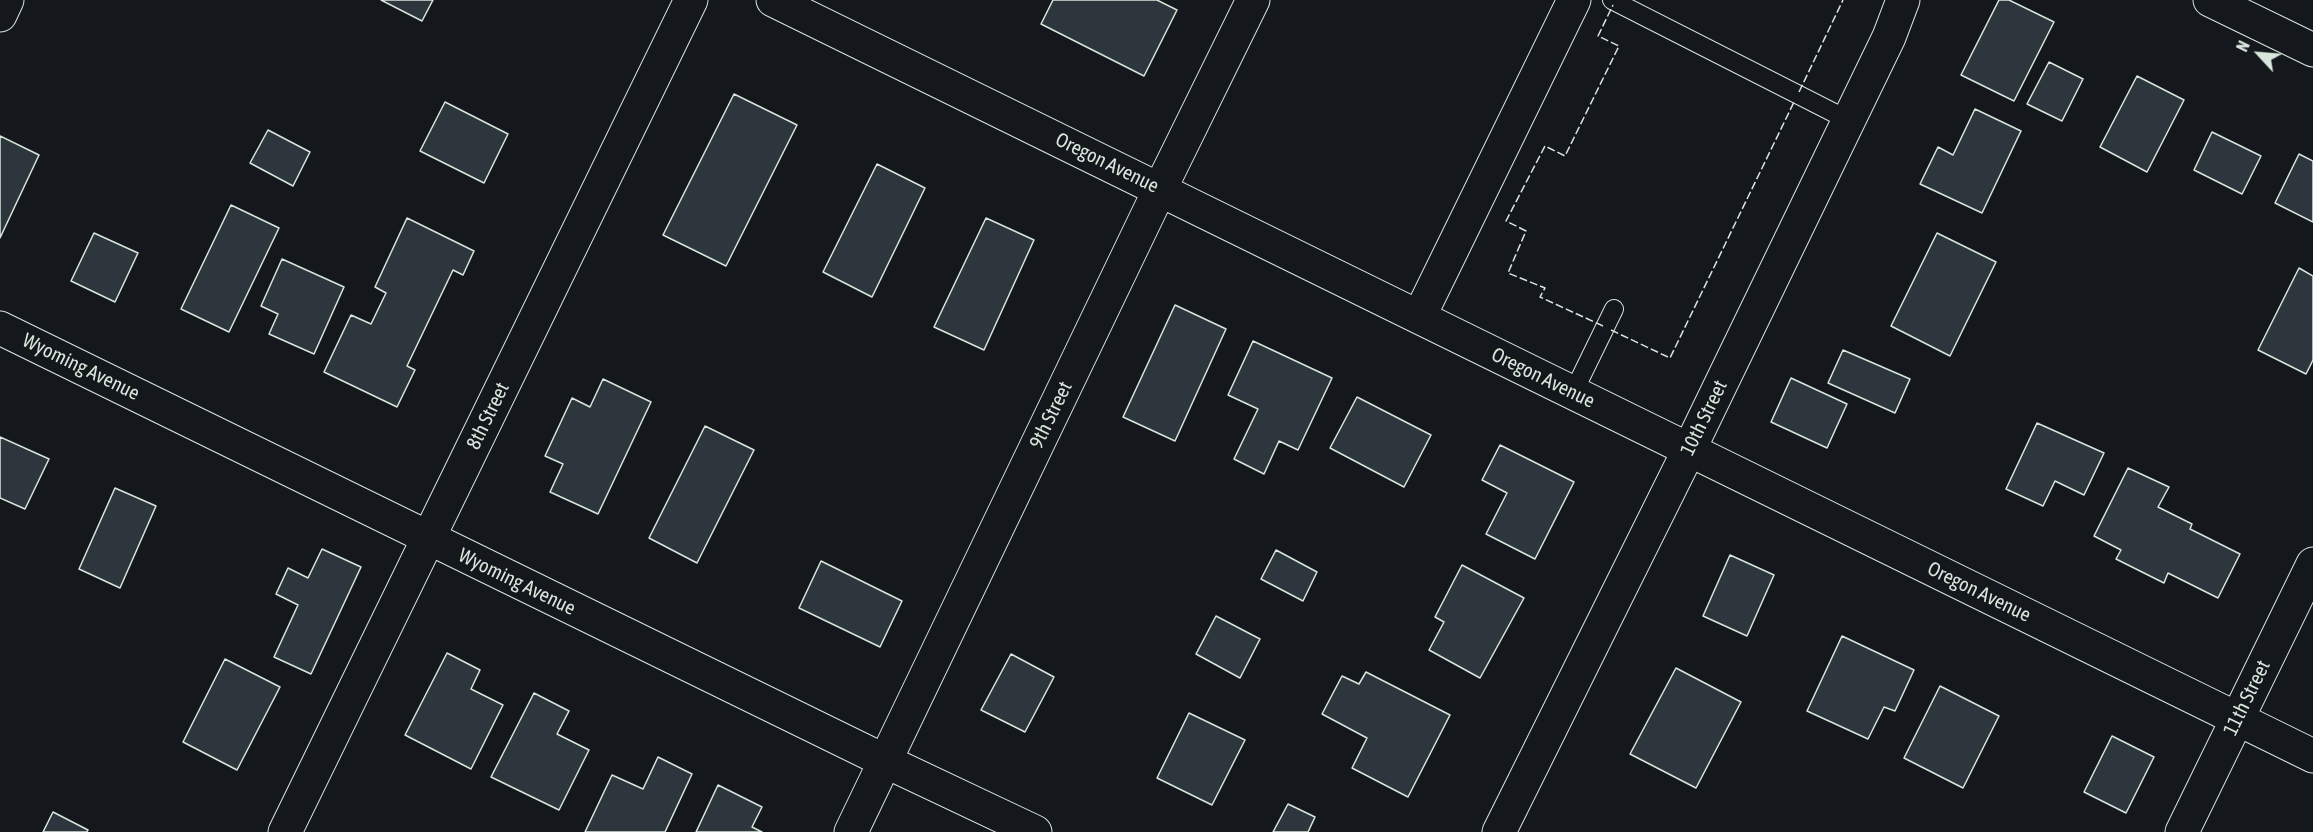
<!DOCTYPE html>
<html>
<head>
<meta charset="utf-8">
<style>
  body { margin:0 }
  #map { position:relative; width:2313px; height:832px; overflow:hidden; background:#14181c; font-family:"Asap Condensed",sans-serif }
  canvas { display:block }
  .north { position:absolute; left:2229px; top:24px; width:60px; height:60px; -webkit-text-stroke:4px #14181c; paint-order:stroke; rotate:296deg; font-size:16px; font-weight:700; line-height:24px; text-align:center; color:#d8e6dc }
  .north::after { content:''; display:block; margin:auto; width:21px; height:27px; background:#d8e6dc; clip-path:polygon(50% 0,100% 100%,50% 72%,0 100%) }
</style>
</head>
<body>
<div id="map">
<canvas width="2313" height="832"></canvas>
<div class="north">N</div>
</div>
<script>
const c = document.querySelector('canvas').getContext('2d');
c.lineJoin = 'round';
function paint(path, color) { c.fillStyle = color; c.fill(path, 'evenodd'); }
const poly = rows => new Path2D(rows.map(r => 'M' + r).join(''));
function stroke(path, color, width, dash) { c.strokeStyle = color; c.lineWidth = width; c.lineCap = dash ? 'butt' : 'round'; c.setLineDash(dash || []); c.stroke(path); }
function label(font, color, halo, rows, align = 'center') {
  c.font = font + ' "Asap Condensed",sans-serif'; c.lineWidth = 4.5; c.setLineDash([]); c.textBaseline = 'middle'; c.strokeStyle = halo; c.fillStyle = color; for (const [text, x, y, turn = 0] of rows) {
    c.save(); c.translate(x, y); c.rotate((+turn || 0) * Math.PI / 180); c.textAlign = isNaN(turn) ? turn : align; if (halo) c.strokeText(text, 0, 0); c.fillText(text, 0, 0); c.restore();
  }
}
const building = poly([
  [381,0,433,0,422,21,381,0],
  [1053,0,1157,0,1177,10,1144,76,1041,24,1053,0],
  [1999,0,2009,0,2054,22,2014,101,1961,75,1999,0],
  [2049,62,2083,79,2062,121,2027,104,2049,62],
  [2137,76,2184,100,2147,172,2100,147,2137,76],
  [734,94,797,125,726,266,663,235,734,94],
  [445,102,508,134,484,183,420,151,445,102],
  [1975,109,2021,131,1982,213,1920,184,1938,147,1953,155,1975,109],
  [268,130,310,152,293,186,250,163,268,130],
  [2212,132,2261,156,2242,194,2194,170,2212,132],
  [0,136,39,155,0,238,0,136],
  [2299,154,2313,161,2313,222,2275,203,2299,154],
  [877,164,925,188,872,297,823,272,877,164],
  [231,205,279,228,229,332,181,309,231,205],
  [407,218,474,251,463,275,453,270,407,366,415,370,397,407,324,372,351,315,371,324,386,293,375,287,407,218],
  [986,218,1034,240,984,350,934,327,986,218],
  [94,233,138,253,115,302,71,281,94,233],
  [1937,233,1996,262,1950,356,1891,326,1937,233],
  [282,259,344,287,314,354,269,334,278,314,261,306,282,259],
  [2299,268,2313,276,2313,360,2306,374,2258,350,2299,268],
  [1175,305,1226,329,1175,441,1123,417,1175,305],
  [1253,341,1332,378,1298,450,1279,441,1264,474,1234,459,1258,409,1228,395,1253,341],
  [1843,350,1910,379,1895,413,1828,383,1843,350],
  [1791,378,1847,404,1827,448,1771,422,1791,378],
  [603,379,651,402,598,514,550,492,563,464,545,456,572,398,590,407,603,379],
  [1357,397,1431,435,1404,487,1330,448,1357,397],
  [2037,423,2104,453,2084,495,2055,481,2043,506,2006,489,2037,423],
  [705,426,754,450,697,563,649,538,705,426],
  [0,437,49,459,25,509,0,498,0,437],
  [1500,445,1574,482,1535,559,1486,534,1507,493,1482,480,1500,445],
  [2128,468,2169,487,2158,507,2192,524,2190,529,2240,554,2218,598,2168,573,2164,583,2116,559,2121,550,2094,536,2128,468],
  [115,488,156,506,120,588,79,569,115,488],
  [322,549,361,567,311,674,274,657,298,605,276,594,288,568,308,578,322,549],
  [1276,550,1317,572,1303,601,1261,579,1276,550],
  [1730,555,1774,575,1747,636,1703,616,1730,555],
  [821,561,902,601,880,647,799,608,821,561],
  [1462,565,1524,598,1480,678,1429,650,1444,622,1435,617,1462,565],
  [1216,616,1260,639,1240,678,1196,654,1216,616],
  [1842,636,1914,670,1895,711,1884,707,1868,739,1807,711,1842,636],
  [447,653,480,670,471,689,503,705,471,769,405,735,447,653],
  [1011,654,1054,677,1025,732,981,710,1011,654],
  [225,659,280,687,237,770,183,742,225,659],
  [1676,668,1741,702,1696,788,1630,754,1676,668],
  [1366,672,1450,715,1408,797,1352,768,1367,738,1322,714,1342,676,1359,684,1366,672],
  [1940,686,1999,716,1963,788,1904,758,1940,686],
  [534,693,569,711,557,734,589,750,559,810,491,777,534,693],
  [1189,713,1245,740,1212,805,1157,778,1189,713],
  [2112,736,2154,757,2126,813,2084,792,2112,736],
  [658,757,692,774,665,832,585,832,612,775,643,789,658,757],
  [718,785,762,807,752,827,762,832,696,832,718,785],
  [1288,804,1315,817,1308,832,1273,832,1288,804],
  [53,812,88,830,87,832,43,832,53,812]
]);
paint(building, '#2c363c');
stroke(building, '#d8e6dc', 1.5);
const lane = poly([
  [1612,0,1848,120],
  [1573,393,1614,309]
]);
const street = poly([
  [773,0,2313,756],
  [2210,0,2313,50],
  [0,15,7,0],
  [1419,317,1574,0],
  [0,328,885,761,1035,832],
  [285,832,691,0],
  [851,832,1160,189,1253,0],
  [2182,832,2313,564]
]);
const secondary = poly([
  [1499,832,1689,450,1889,37,1903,0]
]);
stroke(lane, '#d8e6dc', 20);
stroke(street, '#d8e6dc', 35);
stroke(secondary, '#d8e6dc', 35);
stroke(lane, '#14181c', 18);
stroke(street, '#14181c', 33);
stroke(secondary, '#14181c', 33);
stroke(poly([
  [1799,92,1843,0],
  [1603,326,1540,297,1545,288,1508,273,1526,231,1506,221,1545,146,1565,156,1619,46,1598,36,1613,5],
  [1611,330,1670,358,1795,100]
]), '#d8e6dc', 1.5, [8, 3]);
label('20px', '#d8e6dc', '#14181c', [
  ["Oregon Avenue",1107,163,26],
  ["Wyoming Avenue",81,367,26],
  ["Oregon Avenue",1543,378,26],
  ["9th Street",1051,415,-64],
  ["8th Street",488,416,-64],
  ["10th Street",1704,418,-64],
  ["Wyoming Avenue",517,582,26],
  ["Oregon Avenue",1979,592,26],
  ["11th Street",2247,698,-64]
]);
</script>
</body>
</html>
